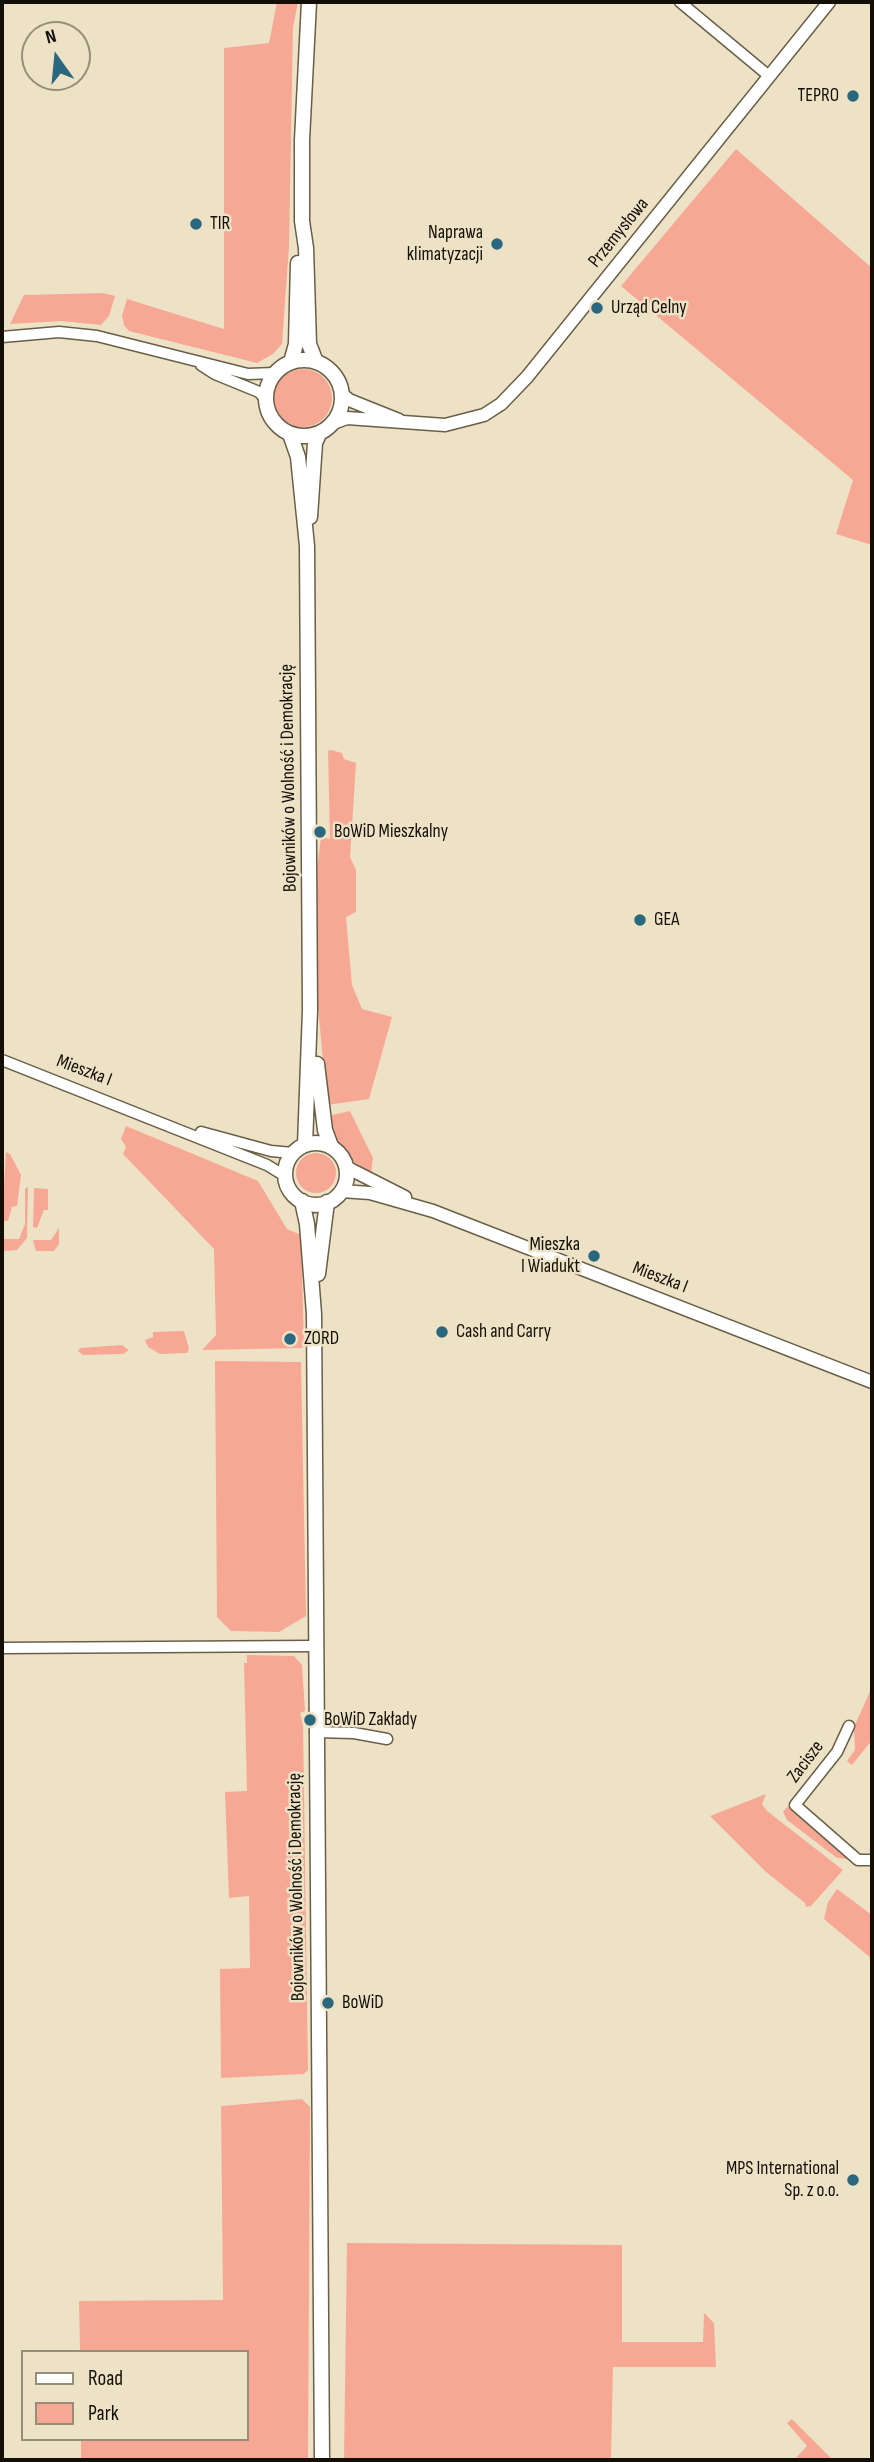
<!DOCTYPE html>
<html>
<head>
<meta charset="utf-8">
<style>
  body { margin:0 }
  #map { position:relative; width:874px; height:2462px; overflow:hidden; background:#eee2c6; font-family:"Sofia Sans Condensed",sans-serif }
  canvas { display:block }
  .frame { position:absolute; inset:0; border:4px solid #130f06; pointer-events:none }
  .legend { position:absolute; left:21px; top:2350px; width:228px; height:91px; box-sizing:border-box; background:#eee2c6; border:2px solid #968e79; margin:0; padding:9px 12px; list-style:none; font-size:21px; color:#130f06 }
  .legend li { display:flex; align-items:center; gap:14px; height:35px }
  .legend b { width:35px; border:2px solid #968e79 }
  .north { position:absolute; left:21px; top:21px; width:70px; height:70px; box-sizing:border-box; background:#eee2c6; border:2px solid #968e79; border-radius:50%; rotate:345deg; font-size:19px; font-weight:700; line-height:28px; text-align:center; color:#130f06 }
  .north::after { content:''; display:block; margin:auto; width:24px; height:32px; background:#29687e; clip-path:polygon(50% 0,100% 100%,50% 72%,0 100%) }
</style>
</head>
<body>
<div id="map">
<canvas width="874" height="2462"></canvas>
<div class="frame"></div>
<ul class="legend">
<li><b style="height:9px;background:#fff"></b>Road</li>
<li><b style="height:19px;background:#f6a895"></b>Park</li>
</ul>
<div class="north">N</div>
</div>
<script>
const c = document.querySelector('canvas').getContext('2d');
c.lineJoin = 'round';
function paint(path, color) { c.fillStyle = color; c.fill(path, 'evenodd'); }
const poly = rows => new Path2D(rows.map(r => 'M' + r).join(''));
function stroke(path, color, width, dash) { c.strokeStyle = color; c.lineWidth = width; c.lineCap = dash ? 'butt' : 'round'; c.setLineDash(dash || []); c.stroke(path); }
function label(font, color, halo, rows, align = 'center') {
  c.font = font + ' "Sofia Sans Condensed",sans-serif'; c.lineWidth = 5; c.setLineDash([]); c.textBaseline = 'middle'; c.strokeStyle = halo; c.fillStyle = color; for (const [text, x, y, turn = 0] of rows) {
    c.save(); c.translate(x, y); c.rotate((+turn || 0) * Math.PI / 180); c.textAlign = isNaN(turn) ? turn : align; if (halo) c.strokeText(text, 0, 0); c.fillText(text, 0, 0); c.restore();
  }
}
paint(poly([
  [277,2,298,2,293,27,289,246,282,344,273,354,257,363,129,331,124,325,122,316,127,299,224,329,224,48,269,43],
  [736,149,872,268,872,545,836,534,853,480,621,286],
  [103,293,115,296,109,316,101,325,62,321,10,324,24,295],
  '274 398a29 29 0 1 1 58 0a29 29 0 1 1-58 0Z',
  [331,750,342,753,344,759,356,763,350,857,356,870,356,912,346,917,352,985,362,1009,392,1017,369,1099,327,1105,318,1006,316,878,321,837,330,839,328,751],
  [350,1111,373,1158,371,1173,351,1160,333,1139,328,1116],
  [126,1126,258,1181,287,1229,301,1235,304,1345,302,1348,202,1350,216,1335,214,1249,123,1154,126,1147,121,1139],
  [6,1152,10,1154,21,1175,17,1206,12,1207,8,1221,2,1221],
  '296 1173a20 20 0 1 1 40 0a20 20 0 1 1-40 0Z',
  [28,1187,27,1238,17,1250,5,1251,2,1248,2,1239,19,1239,25,1224,25,1189],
  [34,1188,48,1189,48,1210,44,1210,37,1228,33,1227],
  [59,1228,59,1244,54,1251,36,1251,33,1240,51,1240],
  [184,1331,189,1349,187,1353,160,1354,148,1347,145,1340,153,1337,153,1332],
  [122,1345,129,1350,123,1354,83,1355,78,1351,80,1348],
  [215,1361,301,1362,306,1616,279,1632,231,1631,217,1617],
  [247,1655,294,1656,302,1665,305,1711,300,1713,303,1724,308,2070,304,2074,221,2078,220,1969,250,1968,249,1896,229,1898,225,1792,247,1791,244,1663,247,1663],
  [872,1687,872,1740,852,1765,847,1761,855,1750,854,1727],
  [766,1794,762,1804,767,1811,843,1870,811,1906,806,1907,805,1903,766,1872,710,1816],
  [788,1806,797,1813,849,1859,837,1858,787,1820,783,1812],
  [837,1889,872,1915,872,1959,824,1919,828,1902],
  [302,2099,310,2107,308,2460,81,2460,81,2439,247,2439,247,2352,80,2352,79,2301,223,2300,221,2106],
  [347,2243,622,2245,622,2342,703,2342,704,2313,714,2323,716,2367,613,2367,611,2460,344,2460],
  [792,2419,833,2460,794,2460,807,2446,787,2423]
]), '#f6a895');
const minor = poly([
  [680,2,769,76],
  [2,337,59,332,97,336,248,374,275,373],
  [201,365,215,374,259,392,266,400],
  [2,1060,267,1165,285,1176],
  [201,1132,271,1151,293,1153],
  [2,1648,314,1646],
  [849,1726,837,1752,795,1805,858,1860,872,1860],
  [315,1732,354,1733,387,1739]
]);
const tertiary = poly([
  [342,394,349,400,399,420],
  [333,423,347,418,445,425,484,415,501,404,527,377,829,2],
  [346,1167,405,1197],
  [341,1191,370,1193,433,1211,872,1382]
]);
const secondary = poly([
  [309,2,302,140,302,221,306,248,309,344,316,362],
  '266 398a38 38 0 1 1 76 0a38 38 0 1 1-76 0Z',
  [291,362,296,344,298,263],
  [290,434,298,457,307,546,310,1010,305,1145],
  [310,517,315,443,319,434],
  [317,1064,325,1130,331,1146],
  '285 1174a31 31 0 1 1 62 0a31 31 0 1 1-62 0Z',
  [302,1201,307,1224,314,1314,322,2460],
  [318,1274,327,1202]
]);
stroke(minor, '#695f47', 13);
stroke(tertiary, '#695f47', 15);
stroke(secondary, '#695f47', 17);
stroke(minor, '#fff', 10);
stroke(tertiary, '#fff', 12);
stroke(secondary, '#fff', 14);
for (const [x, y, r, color] of [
  [853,96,7,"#29687e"],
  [196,224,7,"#29687e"],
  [497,244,7,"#29687e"],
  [597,308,7,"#29687e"],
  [320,832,7,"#29687e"],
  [640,920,7,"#29687e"],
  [594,1256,7,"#29687e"],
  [442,1332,7,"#29687e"],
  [290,1339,7,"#29687e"],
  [310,1720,7,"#29687e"],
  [328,2003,7,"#29687e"],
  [853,2180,7,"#29687e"]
]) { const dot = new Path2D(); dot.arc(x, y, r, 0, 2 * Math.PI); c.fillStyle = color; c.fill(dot); stroke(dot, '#eee2c6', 2.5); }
label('19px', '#130f06', '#eee2c6', [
  ["TEPRO",839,96,"right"],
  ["TIR",210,224],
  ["Naprawa",483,233,"right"],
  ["klimatyzacji",483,255,"right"],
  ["Urząd Celny",611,308],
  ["BoWiD Mieszkalny",334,832],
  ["GEA",654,920],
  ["Mieszka",580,1245,"right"],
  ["I Wiadukt",580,1267,"right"],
  ["Cash and Carry",456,1332],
  ["ZORD",304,1339],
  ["BoWiD Zakłady",324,1720],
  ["BoWiD",342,2003],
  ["MPS International",839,2169,"right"],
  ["Sp. z o.o.",839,2191,"right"]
], 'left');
label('19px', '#130f06', '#eee2c6', [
  ["Przemysłowa",619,233,-51],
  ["Bojowników o Wolność i Demokrację",289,778,-91],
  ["Mieszka I",84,1071,21],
  ["Mieszka I",660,1278,21],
  ["Zacisze",806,1762,-53],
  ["Bojowników o Wolność i Demokrację",297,1887,-91]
]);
</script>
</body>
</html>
